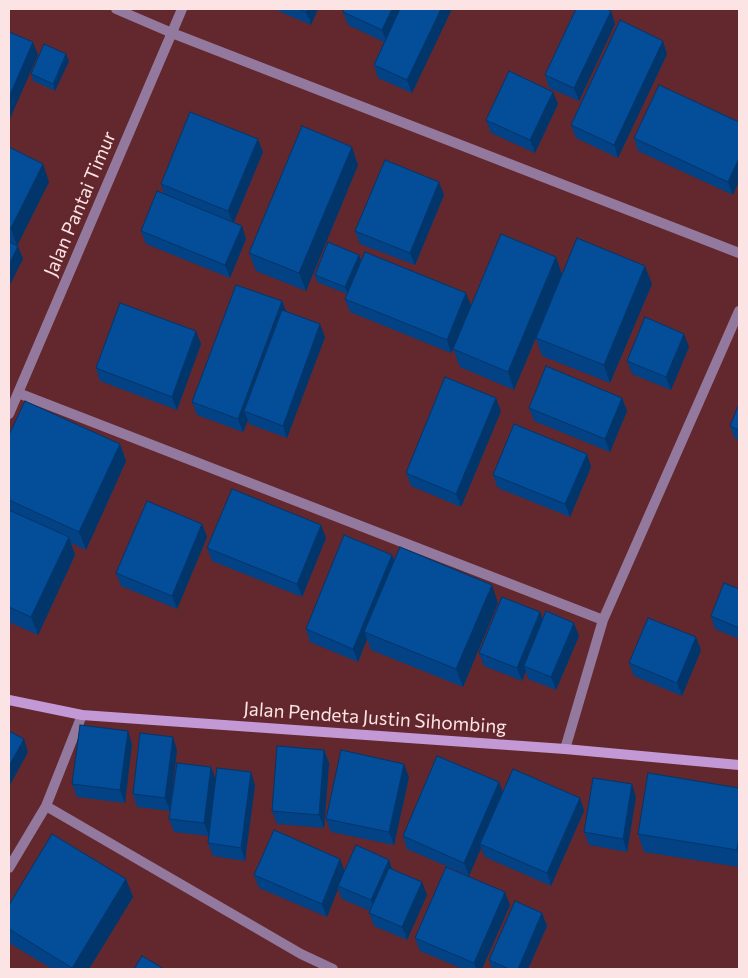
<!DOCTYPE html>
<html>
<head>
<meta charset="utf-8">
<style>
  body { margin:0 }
  #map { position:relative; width:748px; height:978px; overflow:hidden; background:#63272e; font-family:Commissioner,sans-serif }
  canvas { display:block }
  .frame { position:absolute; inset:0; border:10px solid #fce4e5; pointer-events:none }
</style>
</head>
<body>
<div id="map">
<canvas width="748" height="978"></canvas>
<div class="frame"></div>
</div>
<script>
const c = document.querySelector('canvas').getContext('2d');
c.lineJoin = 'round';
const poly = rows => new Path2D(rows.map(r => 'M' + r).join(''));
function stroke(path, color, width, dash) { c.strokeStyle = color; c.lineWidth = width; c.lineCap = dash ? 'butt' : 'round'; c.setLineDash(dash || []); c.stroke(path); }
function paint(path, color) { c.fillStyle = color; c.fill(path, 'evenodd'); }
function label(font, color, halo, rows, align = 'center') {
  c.font = font + ' Commissioner,sans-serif'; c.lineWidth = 4.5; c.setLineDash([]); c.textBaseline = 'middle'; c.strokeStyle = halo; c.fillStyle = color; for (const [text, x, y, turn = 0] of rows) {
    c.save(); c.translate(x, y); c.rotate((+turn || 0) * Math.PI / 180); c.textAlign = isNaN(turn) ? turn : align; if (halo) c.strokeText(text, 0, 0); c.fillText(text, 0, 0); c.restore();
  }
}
stroke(poly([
  [116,9,172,33,739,253],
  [18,393,603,620],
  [9,414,182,9],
  [565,749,603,620,739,311],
  [46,806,301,954,333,969],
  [9,868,46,806,82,715]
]), '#93799e', 10);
stroke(poly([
  [9,700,82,715,565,749,739,765]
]), '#c399d5', 10);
paint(poly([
  [274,9,318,9,311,25],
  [344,9,452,9,412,93,378,78,374,65,384,42,348,25,343,12],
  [611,11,615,24,579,101,549,88,545,75],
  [66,54,69,61,55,91,33,81,31,74],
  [667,54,618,158,576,138,571,125],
  [553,92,558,104,535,153,491,133,486,120],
  [739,122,739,181,733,195,638,151,634,138],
  [9,147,49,182,17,246,9,241],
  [263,152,234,222,242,226,246,239,230,278,146,244,141,231,164,194,161,184],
  [358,165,306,291,256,271,249,253],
  [444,195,415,265,360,244,355,231],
  [359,255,361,261,466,293,471,306,451,353,350,312,345,299,347,294,317,282,315,275],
  [556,257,562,274,652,284,610,383,542,356,536,338,514,390,460,367,453,349],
  [282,301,286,311,325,337,287,438,249,424,248,420,243,432,197,415,192,402],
  [201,344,177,410,100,381,96,368],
  [689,347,671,390,632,374,627,361],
  [622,398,627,411,610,452,534,421,529,408],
  [739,404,739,441,735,439,730,426],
  [501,411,461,507,411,486,406,473],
  [9,435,120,444,126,461,86,550,71,543,75,555,38,635,9,622],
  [587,454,591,467,570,517,498,488,493,475],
  [202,524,207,537,177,609,121,586,116,573],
  [326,538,302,597,212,561,207,548],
  [392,555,394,560,498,603,463,687,371,650,367,639,358,662,310,642,306,629],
  [739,589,739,639,715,629,711,616],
  [540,612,543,620,579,636,556,690,528,679,526,671,522,681,484,666,479,653],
  [701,650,682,696,634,676,629,663],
  [132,744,125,803,77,797,72,784],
  [177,750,170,811,137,807,133,794],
  [324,750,329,763,324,828,277,824,272,811],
  [211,767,216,780,255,785,245,861,213,856,208,843,209,836,174,832,169,819],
  [409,777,394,845,331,832,326,819],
  [739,788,739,867,644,852,638,834],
  [502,792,580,798,584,811,551,886,485,857,481,848,469,876,407,849,403,836],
  [636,797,627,852,589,845,584,832],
  [389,860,392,869,427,895,407,940,374,926,369,913,370,911,342,899,338,889,327,917,259,888,254,875,345,870],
  [126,879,133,897,89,969,52,969,9,943,9,905],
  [510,905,482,969,463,969,420,951,415,938],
  [542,913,547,926,528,969,492,969,489,960]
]), '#034284');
paint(poly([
  [307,9,318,9,311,25,306,12],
  [392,9,403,9,387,43,382,30],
  [441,9,452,9,412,93,407,80],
  [611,11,615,24,579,101,574,88],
  [663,41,667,54,618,158,614,145],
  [33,42,38,55,9,121,9,97],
  [66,54,69,61,55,91,53,84],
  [553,92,558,104,535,153,530,140],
  [258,139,263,152,233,224,228,211],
  [352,147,358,165,306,291,299,273],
  [739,158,739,181,733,195,728,182],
  [43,164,49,182,17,246,11,228],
  [439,182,444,195,415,265,410,253],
  [242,226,246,239,230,278,225,265],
  [18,246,23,259,9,287,9,265],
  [359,255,361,261,348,294,345,287],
  [556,257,562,275,514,390,508,372],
  [645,266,652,284,610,383,604,365],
  [466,293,471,306,451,353,447,340],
  [282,301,287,314,244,411,248,420,243,432,238,419],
  [320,324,325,337,287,438,283,426],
  [196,331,201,344,177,410,172,397],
  [684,334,689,347,671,390,666,377],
  [496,398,501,411,461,507,456,494],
  [622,398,627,411,610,452,605,439],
  [120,444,126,461,86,550,79,532],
  [587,454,591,467,570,517,565,504],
  [202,524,207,537,177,609,172,596],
  [321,525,326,538,302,597,297,584],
  [69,537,75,555,38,635,31,617],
  [392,555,397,568,364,632,367,639,358,662,353,649],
  [492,585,498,603,463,687,456,669],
  [540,612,545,625,524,666,526,671,522,681,517,668],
  [574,623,579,636,556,690,551,677],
  [696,637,701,650,682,696,677,683],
  [128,731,132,744,125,803,120,790],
  [173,737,177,750,170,811,165,798],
  [24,739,28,752,9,787,9,766],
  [324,750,329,763,324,828,319,815],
  [404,764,409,777,394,845,389,832],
  [211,767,216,780,209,836,204,823],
  [251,772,255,785,245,861,241,848],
  [499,782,504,795,480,844,481,848,469,876,464,863],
  [632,784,636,797,627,852,623,839],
  [580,798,584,811,551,886,547,873],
  [739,836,739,857,737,850],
  [340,859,345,872,338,886,338,889,327,917,322,904],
  [389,860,393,873,376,913,371,900],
  [126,879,133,897,89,969,73,969,72,968],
  [422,882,427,895,407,940,402,927],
  [505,892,510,905,482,969,476,969,474,963],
  [542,913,547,926,528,969,518,969]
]), '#02366b');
const building = poly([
  [298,9,307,9,306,12,298,9],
  [344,9,392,9,382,30,343,12,344,9],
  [400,9,441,9,407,80,374,65,400,9],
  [576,9,606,9,611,11,574,88,545,75,576,9],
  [620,20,663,41,614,145,571,125,620,20],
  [9,32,33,42,9,97,9,32],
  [44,44,66,54,53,84,31,74,44,44],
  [509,71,553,92,530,140,486,120,509,71],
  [659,85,739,122,739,158,728,182,634,138,659,85],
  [190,112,258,139,228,211,161,184,190,112],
  [302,126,352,147,299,273,249,253,302,126],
  [9,147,43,164,11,228,9,227,9,147],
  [385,160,439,182,410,253,355,231,385,160],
  [157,191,242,226,225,265,141,231,157,191],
  [501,234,556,257,508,372,453,349,501,234],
  [577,238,645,266,604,365,536,338,577,238],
  [9,242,18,246,9,265,9,242],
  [328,242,359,255,345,287,315,275,328,242],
  [365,252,466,293,447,340,345,299,365,252],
  [236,285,282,301,238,419,192,402,236,285],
  [120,303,196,331,172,397,96,368,120,303],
  [282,310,320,324,283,426,244,411,282,310],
  [645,317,684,334,666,377,627,361,645,317],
  [546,366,622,398,605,439,529,408,546,366],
  [445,377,496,398,456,494,406,473,445,377],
  [25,401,120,444,79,532,9,500,9,435,25,401],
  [739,404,739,430,730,426,739,404],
  [514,424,587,454,565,504,493,475,514,424],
  [232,489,321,525,297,584,207,548,232,489],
  [147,501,202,524,172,596,116,573,147,501],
  [9,510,69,537,31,617,9,607,9,510],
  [344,535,392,555,353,649,306,629,344,535],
  [400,547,492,585,456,669,364,632,400,547],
  [724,583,739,589,739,628,711,616,724,583],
  [502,597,540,612,517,668,479,653,502,597],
  [546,611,574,623,551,677,524,666,546,611],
  [648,618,696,637,677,683,629,663,648,618],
  [80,725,128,731,120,790,72,784,80,725],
  [9,731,24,739,9,766,9,731],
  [140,733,173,737,165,798,133,794,140,733],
  [277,746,324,750,319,815,272,811,277,746],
  [341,750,404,764,389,832,326,819,341,750],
  [437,756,499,782,464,863,403,836,437,756],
  [177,763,211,767,204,823,169,819,177,763],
  [217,768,251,772,241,848,208,843,217,768],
  [513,769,580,798,547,873,480,844,513,769],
  [648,773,739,788,739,836,737,850,638,834,648,773],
  [593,778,632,784,623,839,584,832,593,778],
  [274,830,340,859,322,904,254,875,274,830],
  [52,834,126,879,72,968,9,929,9,905,52,834],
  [356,845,389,860,371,900,338,886,356,845],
  [446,867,505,892,474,963,415,938,446,867],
  [389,868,422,882,402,927,369,913,389,868],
  [515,901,542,913,518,969,509,969,489,960,515,901],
  [142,956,164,969,134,969,142,956]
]);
paint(building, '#034d99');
stroke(building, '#02366b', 1);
label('19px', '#fce4e5', '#63272e', [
  ["Jalan Pantai Timur",80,204,-67],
  ["Jalan Pendeta Justin Sihombing",375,718,4]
]);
</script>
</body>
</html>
